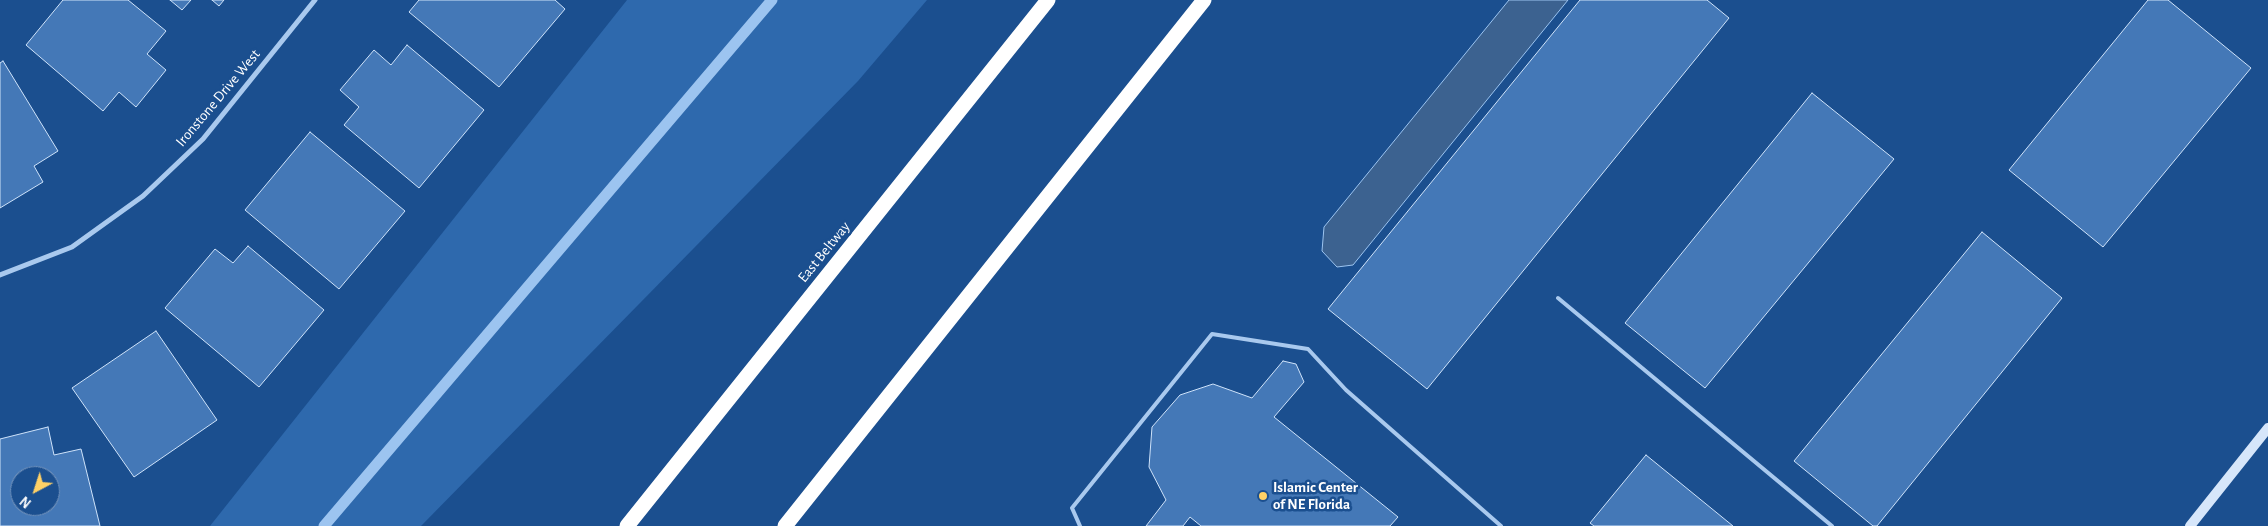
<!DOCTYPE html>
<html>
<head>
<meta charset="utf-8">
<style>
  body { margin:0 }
  #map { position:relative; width:2268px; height:526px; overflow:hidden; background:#1b4f8f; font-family:"Alegreya Sans",sans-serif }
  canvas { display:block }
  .north { position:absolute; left:10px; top:466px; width:50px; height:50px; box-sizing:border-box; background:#1b4f8f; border:1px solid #7695bc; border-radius:50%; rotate:220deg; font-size:14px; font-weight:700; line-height:20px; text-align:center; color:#fff }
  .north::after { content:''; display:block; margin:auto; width:18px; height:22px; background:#ffd166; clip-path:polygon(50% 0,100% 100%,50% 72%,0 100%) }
</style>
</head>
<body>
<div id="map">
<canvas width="2268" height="526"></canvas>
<div class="north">N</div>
</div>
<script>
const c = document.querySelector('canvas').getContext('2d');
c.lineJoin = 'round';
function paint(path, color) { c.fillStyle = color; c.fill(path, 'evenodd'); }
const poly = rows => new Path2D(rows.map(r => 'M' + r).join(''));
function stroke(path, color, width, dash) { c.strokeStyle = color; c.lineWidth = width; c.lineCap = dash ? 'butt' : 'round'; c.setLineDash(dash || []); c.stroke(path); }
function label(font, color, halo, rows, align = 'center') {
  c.font = font + ' "Alegreya Sans",sans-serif'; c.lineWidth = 5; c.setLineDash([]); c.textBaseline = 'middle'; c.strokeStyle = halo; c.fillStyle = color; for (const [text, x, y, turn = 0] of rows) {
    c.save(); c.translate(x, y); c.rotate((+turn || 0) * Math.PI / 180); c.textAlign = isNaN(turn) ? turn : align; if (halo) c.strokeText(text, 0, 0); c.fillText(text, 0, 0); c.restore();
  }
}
paint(poly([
  [627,0,927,0,858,81,421,526,210,526]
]), '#2e69ad');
const water = poly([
  [1509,0,1568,0,1353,265,1337,267,1322,251,1324,227,1509,0]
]);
paint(water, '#3c6290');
stroke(water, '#9cc4f0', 1);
stroke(poly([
  [324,526,772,0]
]), '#9cc4f0', 11);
const building = poly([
  [63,0,128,0,166,31,147,54,166,70,136,107,119,92,103,111,26,45,63,0],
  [170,0,191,0,182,10,170,0],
  [212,0,224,0,219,6,212,0],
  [419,0,555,0,565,9,499,87,409,12,419,0],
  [1580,0,1707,0,1729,18,1427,389,1328,309,1580,0],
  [2148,0,2168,0,2251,68,2103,247,2009,170,2148,0],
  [407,45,484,110,419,188,344,125,359,107,340,90,374,50,391,65,407,45],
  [3,61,58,151,34,166,43,182,0,208,0,63,3,61],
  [1812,93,1894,159,1705,388,1625,323,1812,93],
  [310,132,405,211,339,289,245,210,310,132],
  [1982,232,2062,298,1877,526,1873,526,1794,461,1982,232],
  [248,246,324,310,259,387,165,308,215,249,233,263,248,246],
  [156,331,217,420,134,477,72,388,156,331],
  [1283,361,1296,364,1304,382,1274,417,1398,517,1390,526,1201,526,1190,517,1183,526,1146,526,1166,500,1149,467,1152,427,1180,395,1213,384,1252,398,1283,361],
  [48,427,54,455,81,449,100,526,0,526,0,439,48,427],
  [20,476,50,476,50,506,20,506,20,476],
  [1646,455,1733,526,1594,526,1590,523,1646,455]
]);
paint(building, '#4478b7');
stroke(building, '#cfe3fa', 1);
stroke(poly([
  [1558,298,1832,526],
  [1080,526,1072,508,1212,334,1308,349,1346,390,1501,526]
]), '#a9c9ee', 4);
stroke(poly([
  [0,275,72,247,143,196,203,139,315,0]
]), '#a9c9ee', 5);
stroke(poly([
  [2190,526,2268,428]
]), '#d6e6fa', 10);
stroke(poly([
  [627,526,1048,0],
  [785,526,1204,0]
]), '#fff', 15);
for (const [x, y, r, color] of [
  [1263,496,5,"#ffd166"]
]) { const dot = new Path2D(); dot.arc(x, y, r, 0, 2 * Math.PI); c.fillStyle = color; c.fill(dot); stroke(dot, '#1b4f8f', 2); }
label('15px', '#fff', '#1b4f8f', [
  ["Ironstone Drive West",218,98,-50],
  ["East Beltway",824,252,-51]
]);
label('bold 15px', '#fff', '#1b4f8f', [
  ["Islamic Center",1273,487],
  ["of NE Florida",1273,504]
], 'left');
</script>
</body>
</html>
